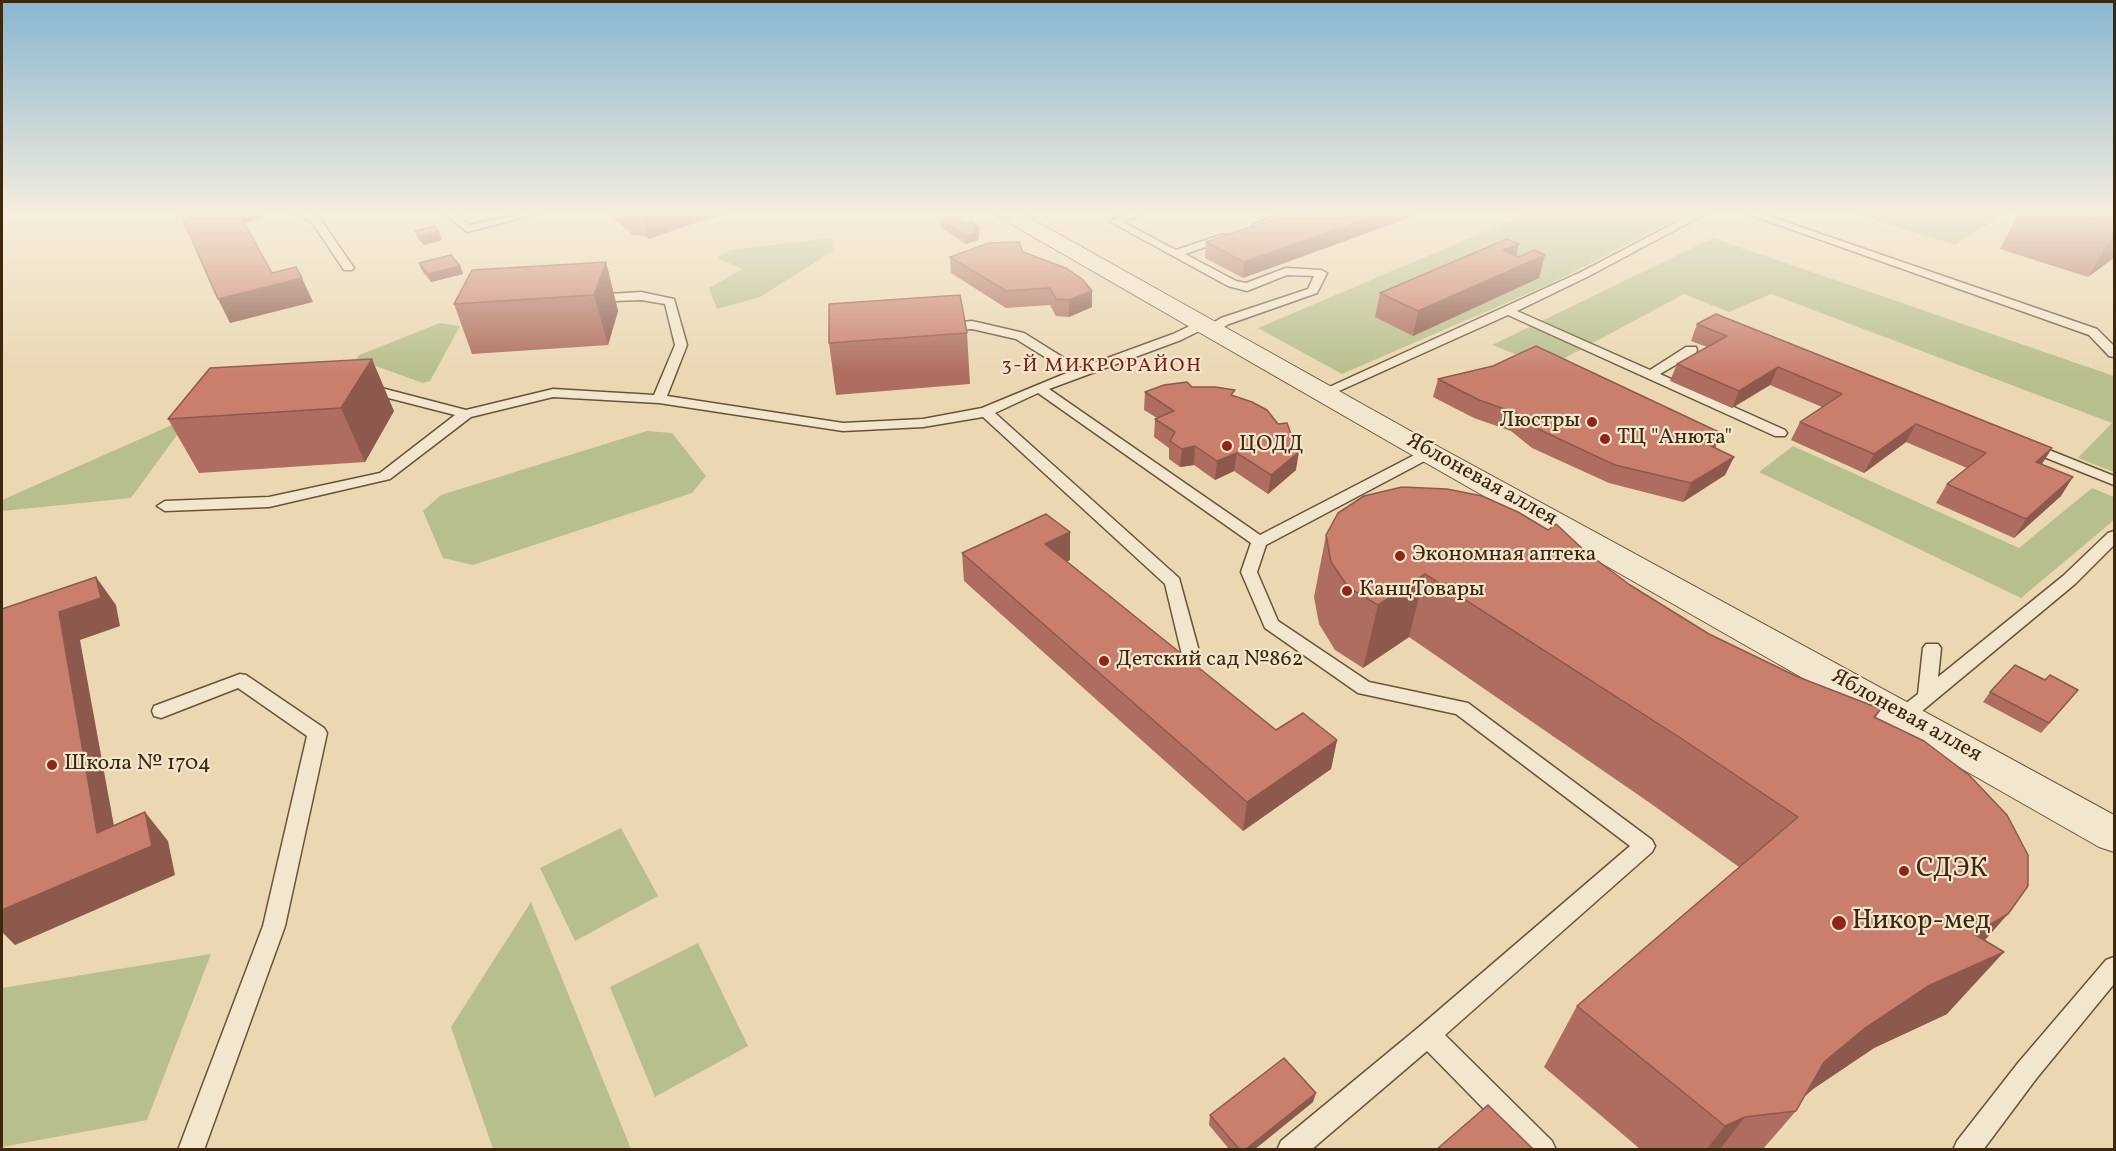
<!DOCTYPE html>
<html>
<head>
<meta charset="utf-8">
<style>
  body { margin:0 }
  #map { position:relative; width:2116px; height:1151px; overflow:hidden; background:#ebd8b3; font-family:Vollkorn,serif }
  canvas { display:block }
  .frame { position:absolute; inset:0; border:3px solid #3d270d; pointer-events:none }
</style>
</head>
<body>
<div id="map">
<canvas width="2116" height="1151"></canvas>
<div class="frame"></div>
</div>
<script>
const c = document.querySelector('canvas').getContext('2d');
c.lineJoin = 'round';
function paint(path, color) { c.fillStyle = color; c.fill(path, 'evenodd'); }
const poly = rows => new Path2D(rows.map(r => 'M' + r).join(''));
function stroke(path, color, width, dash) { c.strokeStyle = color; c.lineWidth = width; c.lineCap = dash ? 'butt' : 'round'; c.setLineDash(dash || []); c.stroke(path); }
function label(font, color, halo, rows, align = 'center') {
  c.font = font + ' Vollkorn,serif'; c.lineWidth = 4.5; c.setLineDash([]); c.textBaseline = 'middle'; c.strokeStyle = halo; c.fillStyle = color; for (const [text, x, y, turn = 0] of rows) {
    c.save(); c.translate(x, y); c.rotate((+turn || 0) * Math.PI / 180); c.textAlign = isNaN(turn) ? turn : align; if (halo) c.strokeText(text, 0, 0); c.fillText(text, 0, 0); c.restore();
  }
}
paint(poly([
  [1529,213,1689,213,1552,283,1342,374,1258,328],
  [1851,213,2000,213,2004,214,1955,245],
  [832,238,833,251,760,297,717,309,709,288,743,269,717,258,730,250],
  [1713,238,2114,376,2114,472,2078,458,2112,423,1771,294,1729,312,1684,294,1548,367,1492,345],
  [440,323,460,326,430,381,423,383,356,359,359,355],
  [190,417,131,498,2,511,2,500],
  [647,431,672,433,706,476,692,493,473,565,443,558,423,511,441,495],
  [1793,446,2019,548,2092,488,2114,497,2114,520,2021,598,1759,472],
  [621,828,658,896,575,941,540,868],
  [531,902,631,1149,493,1149,451,1027],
  [698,943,748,1046,655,1097,610,987],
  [211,954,147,1120,2,1147,2,988]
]), '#b7bf8c');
const lane = poly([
  [292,213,307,213,319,217,354,268,352,270,344,270,311,221,292,213],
  [444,213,455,213,469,225,523,213,541,213,467,232,444,213],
  [1129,213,1144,213,1123,222,1176,250,1221,235,1229,235,1229,239,1185,254,1236,281,1246,283,1286,268,1321,270,1327,273,1317,293,1229,324,1215,332,1207,332,1205,328,1181,340,1049,389,1260,535,1424,450,1434,450,1436,453,1434,456,1266,545,1257,572,1278,621,1369,682,1468,703,1652,840,1655,846,1652,852,1445,1035,1552,1141,1556,1150,1524,1150,1427,1051,1311,1150,1277,1150,1281,1141,1419,1027,1630,846,1456,714,1358,693,1265,628,1241,572,1251,543,1038,393,995,413,1179,578,1200,655,1197,659,1191,661,1185,659,1182,655,1165,584,983,417,923,427,843,431,659,403,553,397,471,417,390,479,269,507,165,511,157,506,165,501,269,497,380,473,455,415,361,391,359,388,366,384,466,410,553,389,654,395,675,345,665,304,641,300,589,302,587,299,593,295,641,292,674,299,687,345,667,396,843,423,923,419,982,408,1069,372,1016,339,972,329,945,331,939,327,941,324,972,321,1024,333,1080,368,1173,334,1198,322,1206,322,1208,326,1221,318,1308,289,1314,276,1287,275,1247,291,1228,286,1109,221,1129,213],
  [1282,213,1297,213,1262,227,1258,228,1253,225,1282,213],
  [1694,213,1707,213,1589,276,1517,311,1650,370,1686,347,1696,347,1697,350,1696,353,1660,374,1785,430,1787,433,1785,436,1775,436,1508,315,1328,396,1323,397,1316,393,1581,272,1694,213],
  [1745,213,1760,213,2097,329,2114,346,2114,357,2109,356,2089,335,1745,213],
  [2029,442,2114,476,2114,485,2024,449,2022,446,2029,442],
  [2114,531,2114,545,2075,584,1910,721,1903,723,1896,721,1894,716,1896,711,1918,694,1923,648,1926,644,1938,644,1941,648,1938,677,2063,576,2108,533,2114,531],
  [240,674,246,675,324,728,327,733,285,926,204,1150,178,1150,263,926,307,736,238,688,161,718,154,716,152,711,154,706,240,674],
  [2114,957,2114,984,2036,1079,1983,1150,1953,1150,1957,1141,2018,1063,2106,960,2114,957]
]);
const street = poly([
  [996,213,1021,213,1439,447,2114,815,2114,852,2099,847,1419,459,999,217,996,213]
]);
stroke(lane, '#685336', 3);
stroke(street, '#685336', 2);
paint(lane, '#f2e6ce');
paint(street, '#f2e6ce');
paint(poly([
  [607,213,734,213,700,221,649,239,645,236,633,235],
  [1293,213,1412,213,1411,217,1243,278,1205,258,1206,242],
  [2019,213,2115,213,2115,257,2088,277,2000,249],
  [940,219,979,227,978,240,966,244,940,227],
  [415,231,442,240,424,245,418,239],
  [1519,244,1516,255,1539,278,1413,336,1375,317,1380,293],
  [1023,252,1092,291,1092,307,1069,317,1056,316,1050,305,1006,308,951,273,950,257],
  [606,262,618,311,608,345,472,354,454,304],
  [419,263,460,266,463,274,431,282,422,271],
  [1697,324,2052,448,2042,464,2061,496,2014,538,1936,503,1947,484,1967,468,1906,442,1864,473,1791,440,1800,422,1822,407,1770,385,1732,408,1670,381,1677,364,1707,347,1691,341],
  [967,333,970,384,836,395,829,343],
  [210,368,394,411,365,462,199,473,168,419],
  [1438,379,1715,448,1734,457,1725,475,1683,502,1609,483,1532,448,1511,431,1474,418,1433,397],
  [1192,387,1234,396,1278,424,1292,437,1290,450,1296,470,1268,494,1234,471,1215,480,1194,465,1180,467,1169,459,1169,448,1154,437,1155,419,1157,418,1144,410,1145,392],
  [1548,530,1586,552,1630,585,1709,634,1798,677,1881,709,1876,717,1985,941,1947,1014,1874,1048,1813,1089,1804,1097,1796,1111,1763,1149,1640,1149,1544,1067,1577,1006,1739,867,1650,803,1409,637,1363,668,1335,650,1319,624,1314,597,1326,535],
  [1070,532,1070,560,1067,561,1276,730,1337,740,1331,769,1243,831,964,581,962,553],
  [1990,692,2070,700,2041,733,1983,702],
  [1313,1102,1255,1149,1229,1149,1209,1125,1210,1115]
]), '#ae6d5e');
paint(poly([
  [238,213,262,213,265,218,243,223],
  [642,213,734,213,700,221,649,239],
  [1382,213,1412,213,1411,217,1243,278,1244,262],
  [979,227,978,240,966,244,966,236,973,229],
  [439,232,442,240,424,245,421,237],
  [2115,233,2115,257,2088,277],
  [1519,244,1513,267,1503,250],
  [1545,255,1539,278,1413,336,1418,311],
  [606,262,618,311,608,345,594,295],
  [460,266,463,274,431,282,428,274],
  [302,278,313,302,230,323,218,299],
  [1092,291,1092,307,1069,317,1069,300],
  [372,359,394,411,365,462,341,408],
  [1778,367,1770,385,1732,408,1739,391],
  [1916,424,1906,442,1864,473,1874,454],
  [1721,433,1714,451,1705,443],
  [1292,437,1290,455,1299,452,1296,470,1268,494,1271,475,1289,449],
  [1195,446,1194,465,1180,467,1182,449],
  [2052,448,2040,467,2036,462],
  [1237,453,1234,471,1215,480,1217,461],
  [1734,457,1725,475,1683,502,1691,483],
  [2073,477,2061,496,2014,538,2026,519],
  [1070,532,1070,560,1046,572,1045,544],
  [1425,574,1409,637,1363,668,1378,605],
  [96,577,116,605,120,626,80,640,120,859,145,812,168,841,175,875,15,945,2,932,2,910,97,833,59,612],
  [1337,740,1331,769,1243,831,1247,802],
  [2008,914,1956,973,2004,952,1947,1014,1874,1048,1813,1089,1786,1112,1824,1062,1974,934],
  [1316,1093,1313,1102,1255,1149,1246,1149],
  [1745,1117,1720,1149,1707,1149,1725,1126]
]), '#8d594c');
const building = poly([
  [180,213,239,213,272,273,296,267,302,278,218,299,180,213],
  [1293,213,1382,213,1244,262,1206,242,1293,213],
  [2076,213,2115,213,2115,224,2076,213],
  [953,216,965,224,972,222,979,227,973,229,978,232,966,236,940,219,953,216],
  [434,226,439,232,421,237,415,231,434,226],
  [1507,239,1519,244,1503,250,1519,257,1534,250,1545,255,1418,311,1380,293,1507,239],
  [1019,242,1023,252,1066,268,1082,279,1092,291,1069,300,1056,299,1050,288,1006,291,950,257,989,243,1019,242],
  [451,255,460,266,428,274,419,263,451,255],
  [606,262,594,295,454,304,472,270,606,262],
  [960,295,967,333,829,343,829,304,960,295],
  [1716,314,2052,448,2036,462,2073,477,2026,519,1947,484,1986,453,1916,424,1874,454,1800,422,1842,394,1778,367,1739,391,1677,364,1727,336,1697,324,1716,314],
  [1536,346,1721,433,1705,443,1734,457,1691,483,1615,465,1538,429,1516,413,1479,400,1438,379,1493,366,1536,346],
  [372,359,341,408,168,419,210,368,372,359],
  [1187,382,1192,387,1215,387,1235,390,1231,395,1252,402,1267,410,1278,424,1287,423,1292,437,1289,449,1299,452,1271,475,1237,453,1217,461,1195,446,1182,449,1170,441,1175,432,1155,419,1174,411,1145,392,1164,385,1187,382],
  [1402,487,1447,489,1482,496,1518,512,1548,530,1556,524,1586,552,1630,585,1709,634,1798,677,1881,709,1874,717,1924,741,1969,775,2007,815,2028,855,2028,886,2008,914,1974,934,2004,952,1928,986,1865,1028,1824,1062,1796,1111,1745,1117,1725,1126,1577,1006,1798,817,1682,739,1425,574,1378,605,1348,587,1331,562,1326,535,1338,513,1364,496,1402,487],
  [1046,514,1070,532,1045,544,1276,730,1303,713,1337,740,1247,802,962,553,1046,514],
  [96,577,101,598,59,612,97,833,145,812,152,846,2,910,2,609,96,577],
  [2015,665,2045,680,2050,675,2078,690,2049,723,1990,692,2015,665],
  [1284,1058,1316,1093,1246,1149,1239,1149,1210,1115,1284,1058],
  [1488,1105,1533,1149,1437,1149,1488,1105]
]);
paint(building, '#ca7f6d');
stroke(building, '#8d594c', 1.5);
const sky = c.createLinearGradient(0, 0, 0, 374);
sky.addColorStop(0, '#88b6d0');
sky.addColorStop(0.57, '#f6eddd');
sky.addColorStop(1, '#f6eddd00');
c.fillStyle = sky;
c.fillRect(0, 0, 2116, 374);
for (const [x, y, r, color] of [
  [1592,422,6,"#8f2418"],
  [1605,439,6,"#8f2418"],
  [1227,446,6,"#8f2418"],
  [1400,556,6,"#8f2418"],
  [1347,591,6,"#8f2418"],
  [1104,661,6,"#8f2418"],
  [52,765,6,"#8f2418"],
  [1904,871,6,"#8f2418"],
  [1839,923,8,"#8f2418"]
]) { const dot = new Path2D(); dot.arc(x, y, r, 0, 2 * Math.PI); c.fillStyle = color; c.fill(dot); stroke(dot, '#f2e6ce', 2); }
c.letterSpacing = '1.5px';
label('20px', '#7a1f14', '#f2e6ce', [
  ["3-Й МИКРОРАЙОН",1102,367]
]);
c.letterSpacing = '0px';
label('22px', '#3d270d', '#f2e6ce', [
  ["Люстры",1580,422,"right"],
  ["ТЦ \"Анюта\"",1617,439],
  ["ЦОДД",1239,446],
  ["Экономная аптека",1412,556],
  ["КанцТовары",1359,591],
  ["Детский сад №862",1116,661],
  ["Школа № 1704",64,765]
], 'left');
label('22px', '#3d270d', '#f2e6ce', [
  ["Яблоневая аллея",1481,481,29],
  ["Яблоневая аллея",1906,717,29]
]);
label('27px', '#3d270d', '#f2e6ce', [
  ["СДЭК",1916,871],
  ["Никор-мед",1852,923]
], 'left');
</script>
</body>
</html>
